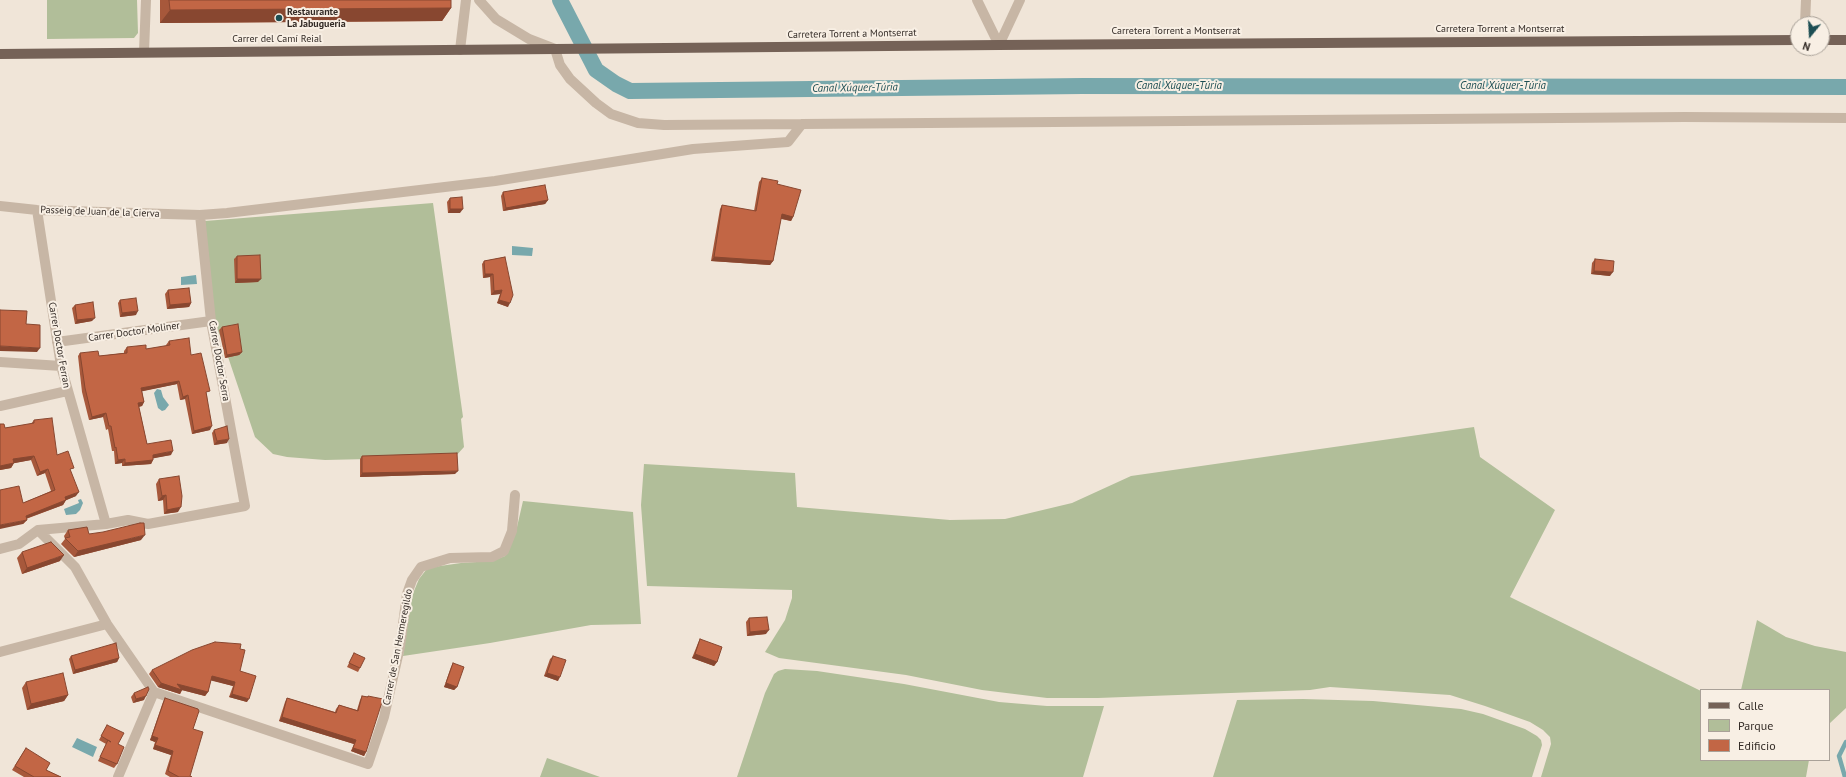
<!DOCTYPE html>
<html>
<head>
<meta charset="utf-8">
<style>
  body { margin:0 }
  #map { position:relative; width:1846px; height:777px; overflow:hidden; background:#f0e5d8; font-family:"PT Sans",sans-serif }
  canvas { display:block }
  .legend { position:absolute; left:1700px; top:689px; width:130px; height:72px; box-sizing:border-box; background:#f8efe4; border:1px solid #a9a198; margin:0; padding:5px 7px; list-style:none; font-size:12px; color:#332b26 }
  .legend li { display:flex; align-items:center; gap:8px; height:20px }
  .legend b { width:20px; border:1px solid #a9a198 }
  .north { position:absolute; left:1790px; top:16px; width:40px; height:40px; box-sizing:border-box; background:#f8efe4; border:1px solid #a9a198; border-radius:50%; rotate:198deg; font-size:11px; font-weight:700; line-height:16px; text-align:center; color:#332b26 }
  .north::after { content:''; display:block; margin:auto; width:14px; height:18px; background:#1d4e53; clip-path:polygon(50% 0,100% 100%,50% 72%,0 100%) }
</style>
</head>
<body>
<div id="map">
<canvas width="1846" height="777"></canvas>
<ul class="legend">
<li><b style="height:5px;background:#756257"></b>Calle</li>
<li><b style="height:11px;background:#b1be99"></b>Parque</li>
<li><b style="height:11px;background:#c26645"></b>Edificio</li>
</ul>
<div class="north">N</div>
</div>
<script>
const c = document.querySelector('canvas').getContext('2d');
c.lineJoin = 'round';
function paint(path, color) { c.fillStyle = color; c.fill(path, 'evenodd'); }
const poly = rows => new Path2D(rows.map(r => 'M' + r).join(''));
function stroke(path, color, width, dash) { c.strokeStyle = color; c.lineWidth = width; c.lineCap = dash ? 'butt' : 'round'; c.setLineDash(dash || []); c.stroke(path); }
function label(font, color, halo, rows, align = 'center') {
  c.font = font + ' "PT Sans",sans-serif'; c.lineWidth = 4; c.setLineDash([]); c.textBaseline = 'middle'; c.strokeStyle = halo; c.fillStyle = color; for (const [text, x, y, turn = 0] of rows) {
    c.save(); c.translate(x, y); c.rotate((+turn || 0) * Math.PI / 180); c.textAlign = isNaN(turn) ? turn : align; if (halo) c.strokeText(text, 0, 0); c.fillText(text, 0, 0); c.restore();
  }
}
paint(poly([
  [47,0,137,0,138,33,134,38,47,39],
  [433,203,463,417,461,419,464,447,455,457,325,460,287,457,273,454,255,437,223,342,214,323,205,221],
  [1474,427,1480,457,1555,510,1510,597,1701,691,1701,760,1809,760,1806,777,1541,777,1551,744,1550,737,1543,730,1530,722,1485,706,1450,695,1330,687,1310,690,1098,698,1047,698,982,690,906,675,779,658,765,652,785,620,792,598,792,590,647,586,641,505,644,464,795,473,797,507,950,520,1005,519,1072,503,1131,476],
  [523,501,633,512,641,624,591,625,490,643,403,656,409,603,419,579,426,570,433,567,461,563,492,561,505,556,517,527],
  [1757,620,1786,637,1815,646,1846,652,1846,708,1829,724,1829,690,1741,690],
  [785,669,817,671,904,684,999,702,1047,706,1104,706,1083,777,737,777,765,693,774,674,778,671],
  [1303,699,1373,701,1461,709,1483,714,1525,729,1537,736,1541,740,1542,745,1532,777,1213,777,1237,700],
  [547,758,600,777,540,777]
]), '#b1be99');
paint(poly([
  [512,246,533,248,532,256,512,255],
  [196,275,197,284,181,285,181,277],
  [157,389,161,390,163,397,169,405,165,410,162,411,158,408,154,393],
  [81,499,83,503,80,510,76,514,66,515,64,509,79,503,78,500],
  [77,738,97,747,93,757,72,747]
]), '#78a8ac');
stroke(poly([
  [1845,777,1839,756,1846,742]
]), '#78a8ac', 4.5);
stroke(poly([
  [560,0,596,70,616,84,630,91,1083,86,1846,87]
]), '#78a8ac', 16);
stroke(poly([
  [479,0,496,19,529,39,555,49,560,65,570,79,596,103,611,114,638,123,664,125,802,124,1685,117,1846,118],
  [977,0,999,45],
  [1805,24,1806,0],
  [999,45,1020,0],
  [460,50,466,0],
  [144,52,146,0],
  [0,206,37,210,200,215,227,213,495,181,693,149,788,142,802,124],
  [37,210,61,366,106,524],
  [57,342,211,321],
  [0,362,61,366],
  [0,406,67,391],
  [38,530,75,567,107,624,154,692,368,764,384,717,400,647,407,594,412,580,421,567,450,558,492,557,504,551,512,531,515,495],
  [0,549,19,544,38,530,106,524,128,520,148,524,245,506,211,321,200,215],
  [0,652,107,624],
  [118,777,154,692]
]), '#c7b6a5', 10);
stroke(poly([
  [1822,40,1846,40],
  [0,54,999,45,1798,40]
]), '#756257', 10);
paint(poly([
  [160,0,451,0,451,8,442,21,160,23],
  [762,178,777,184,793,217,791,221,781,219,773,261,770,265,711,261,720,209,722,205,754,211,759,182],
  [503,192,548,200,545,204,503,211,501,196],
  [450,198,460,213,448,213,447,202],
  [237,256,258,282,235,283,234,259],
  [505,257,508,307,497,303,500,294,491,295,490,277,483,278,482,264,484,261],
  [1595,259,1610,276,1591,274,1592,263],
  [168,290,191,303,189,307,167,309,165,294],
  [120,300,136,315,120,317,118,303],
  [75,305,92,321,75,324,72,308],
  [222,327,242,352,239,355,225,358,219,330],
  [169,341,191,355,207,395,210,430,192,434,185,399,180,400,177,384,142,391,144,402,142,406,139,407,147,444,171,455,153,458,153,460,151,464,122,466,122,463,115,464,114,451,112,451,108,429,106,430,103,417,89,420,82,392,78,356,80,353,99,356,124,353,124,351,127,347,146,349,167,346,166,345],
  [34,420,57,455,71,472,76,496,66,500,63,505,26,519,27,520,23,524,23,503,51,491,45,473,37,476,31,460,14,463,11,468,0,470,0,424,5,428,31,424],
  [214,430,227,443,214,445,212,433],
  [362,456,455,474,360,477,360,459],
  [159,479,178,512,164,514,163,500,158,501,156,484],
  [68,530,89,534,141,540,74,557,61,544,65,539,64,536],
  [22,552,60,561,22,574,17,558],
  [749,618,766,634,747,636,746,622],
  [700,639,717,662,714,666,692,658,698,643],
  [354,653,360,668,358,672,347,667],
  [71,656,119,658,117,662,73,674,69,659],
  [553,656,558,681,544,676,550,659],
  [453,663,457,687,454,690,444,687,451,667],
  [152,670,240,671,247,702,229,697,233,686,211,680,208,692,205,696,182,690,180,694,158,687,149,674],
  [26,682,68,695,64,701,27,710,22,688],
  [134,693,144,700,133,703,131,697],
  [362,696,367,697,368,696,366,752,364,756,351,751,354,744,279,721,285,702,287,698,335,712,336,709,339,705,357,710,360,700],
  [165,698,193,729,190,776,192,777,170,777,165,774,171,755,153,749,155,742,150,740,163,702],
  [107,725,118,744,117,764,114,768,98,761,106,744,99,740],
  [26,748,46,770,61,777,24,777,12,770]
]), '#a7583b');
paint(poly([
  [451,8,442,21,160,23,170,10],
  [548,200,545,204,503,211,506,208],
  [450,209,463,209,460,213,448,213],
  [782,214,793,217,791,221,779,218],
  [714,257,773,261,770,265,711,261],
  [1594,271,1613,272,1610,276,1591,274],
  [485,274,493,274,490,277,483,278],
  [237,279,261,279,258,282,235,283],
  [502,290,500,294,491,295,494,291],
  [499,300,510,303,508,307,497,303],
  [191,303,189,307,167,309,170,305],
  [138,311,136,315,120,317,122,313],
  [95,318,92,321,75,324,77,320],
  [0,346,40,348,37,352,0,351],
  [242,352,239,355,225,358,227,355],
  [179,381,177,384,139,392,141,388],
  [188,395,185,399,180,400,183,397],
  [144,402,142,406,136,407,138,403],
  [106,413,103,417,89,420,92,417],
  [212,426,210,430,192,434,194,431],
  [229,439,227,443,214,445,217,441],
  [173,451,171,455,150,459,153,455],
  [34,456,31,460,10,464,13,459],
  [125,459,122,463,115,464,118,460],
  [153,460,151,464,122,466,125,463],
  [14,463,11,468,0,470,0,466],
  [48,469,45,473,37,476,40,472],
  [458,471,455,474,360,477,362,473],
  [79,492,76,496,62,502,65,497],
  [166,495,163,500,158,501,162,496],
  [66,500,63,505,22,520,26,516],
  [181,507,178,512,164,514,167,510],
  [27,520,23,524,0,529,0,525],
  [145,535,141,540,74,557,78,551],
  [64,555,60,561,22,574,27,568],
  [769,630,766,634,747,636,750,632],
  [695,654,717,662,714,666,692,658],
  [119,658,117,662,73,674,75,670],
  [547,673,560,677,558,681,544,676],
  [212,676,235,682,233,686,209,680],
  [161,683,177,684,208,692,205,696,178,689,182,690,180,694,158,687],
  [446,683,457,687,454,690,444,687],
  [232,694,249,699,247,702,229,697],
  [68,695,64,701,27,710,31,704],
  [146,696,144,700,133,703,136,699],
  [282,717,356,740,354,744,279,721],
  [152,736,158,738,155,742,150,740],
  [155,745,173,751,171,755,153,749],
  [353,748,366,752,364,756,351,751]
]), '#884730');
const building = poly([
  [169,0,451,0,451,8,170,10,169,0],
  [762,178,778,181,777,184,801,190,793,217,782,214,773,261,714,257,722,205,756,211,762,178],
  [545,185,548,200,506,208,503,192,545,185],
  [462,197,463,209,450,209,450,198,462,197],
  [260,255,261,279,237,279,237,256,260,255],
  [505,257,513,295,510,303,499,300,502,290,494,291,493,274,485,274,484,261,505,257],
  [1595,259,1614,261,1613,272,1594,271,1595,259],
  [189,288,191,303,170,305,168,290,189,288],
  [136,298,138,311,122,313,120,300,136,298],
  [93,302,95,318,77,320,75,305,93,302],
  [0,310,27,311,26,324,40,325,40,348,0,346,0,310],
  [238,324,242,352,227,355,222,327,238,324],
  [189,338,191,355,201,353,210,391,206,392,212,426,194,431,188,395,183,397,179,381,141,388,144,402,138,403,147,444,171,440,173,451,153,455,153,460,125,463,125,459,118,460,116,447,115,448,111,426,109,426,106,413,92,417,85,388,80,353,98,351,99,356,127,353,127,347,146,345,146,349,170,345,169,341,189,338],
  [52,418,57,455,68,451,74,468,70,469,79,492,65,497,66,500,26,516,27,520,0,525,0,490,19,486,23,503,55,490,48,469,40,472,34,456,13,459,14,463,0,466,0,424,4,424,5,428,34,423,34,420,52,418],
  [227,426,229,439,217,441,214,430,227,426],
  [457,453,458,471,362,473,362,456,457,453],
  [179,476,182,496,181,507,167,510,166,495,162,496,159,479,179,476],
  [140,523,144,523,145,535,78,551,65,538,70,537,68,530,87,527,89,534,103,532,140,523],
  [51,542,64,555,27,568,22,552,51,542],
  [767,617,769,630,750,632,749,618,767,617],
  [700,639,722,647,717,662,695,654,700,639],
  [215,642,241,644,240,649,245,650,240,671,256,676,249,699,232,694,235,682,212,676,208,692,177,684,182,690,161,683,152,670,192,650,215,642],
  [116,643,119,658,75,670,71,656,116,643],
  [354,653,365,658,360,668,349,663,354,653],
  [553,656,566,660,560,677,547,673,553,656],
  [453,663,464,667,457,687,446,683,453,663],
  [63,673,68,695,31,704,26,682,63,673],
  [148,687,149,689,146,696,136,699,134,693,148,687],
  [362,696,368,697,368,696,383,699,366,752,353,748,356,740,282,717,287,698,336,713,339,705,358,711,362,696],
  [165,698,198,709,199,711,193,729,203,732,190,776,192,777,179,777,168,771,173,751,155,745,158,738,152,736,165,698],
  [107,725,124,733,118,744,124,747,117,764,100,757,108,740,111,742,101,736,107,725],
  [26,748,50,763,46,770,61,777,34,777,15,766,26,748]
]);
paint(building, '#c26645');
stroke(building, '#884730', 1);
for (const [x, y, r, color] of [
  [279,18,4,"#1d4e53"]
]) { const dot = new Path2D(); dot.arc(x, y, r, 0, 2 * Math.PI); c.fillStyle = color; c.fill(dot); stroke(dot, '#f8efe4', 1.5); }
label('bold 10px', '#332b26', '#f8efe4', [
  ["Restaurante",287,12],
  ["La Jabugueria",287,24]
], 'left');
label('10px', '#332b26', '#f8efe4', [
  ["Carretera Torrent a Montserrat",1500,29],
  ["Carretera Torrent a Montserrat",1176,31],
  ["Carretera Torrent a Montserrat",852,34,-1],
  ["Carrer del Camí Reial",277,39],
  ["Passeig de Juan de la Cierva",100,212,2],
  ["Carrer Doctor Moliner",134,332,-8],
  ["Carrer Doctor Ferran",59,345,80],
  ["Carrer Doctor Serra",219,361,80],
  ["Carrer de San Hermeregildo",398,647,-79]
]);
label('italic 11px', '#1d4e53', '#f8efe4', [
  ["Canal Xúquer-Túria",1179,86],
  ["Canal Xúquer-Túria",1503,86],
  ["Canal Xúquer-Túria",855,88,-1]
]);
</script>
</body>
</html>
